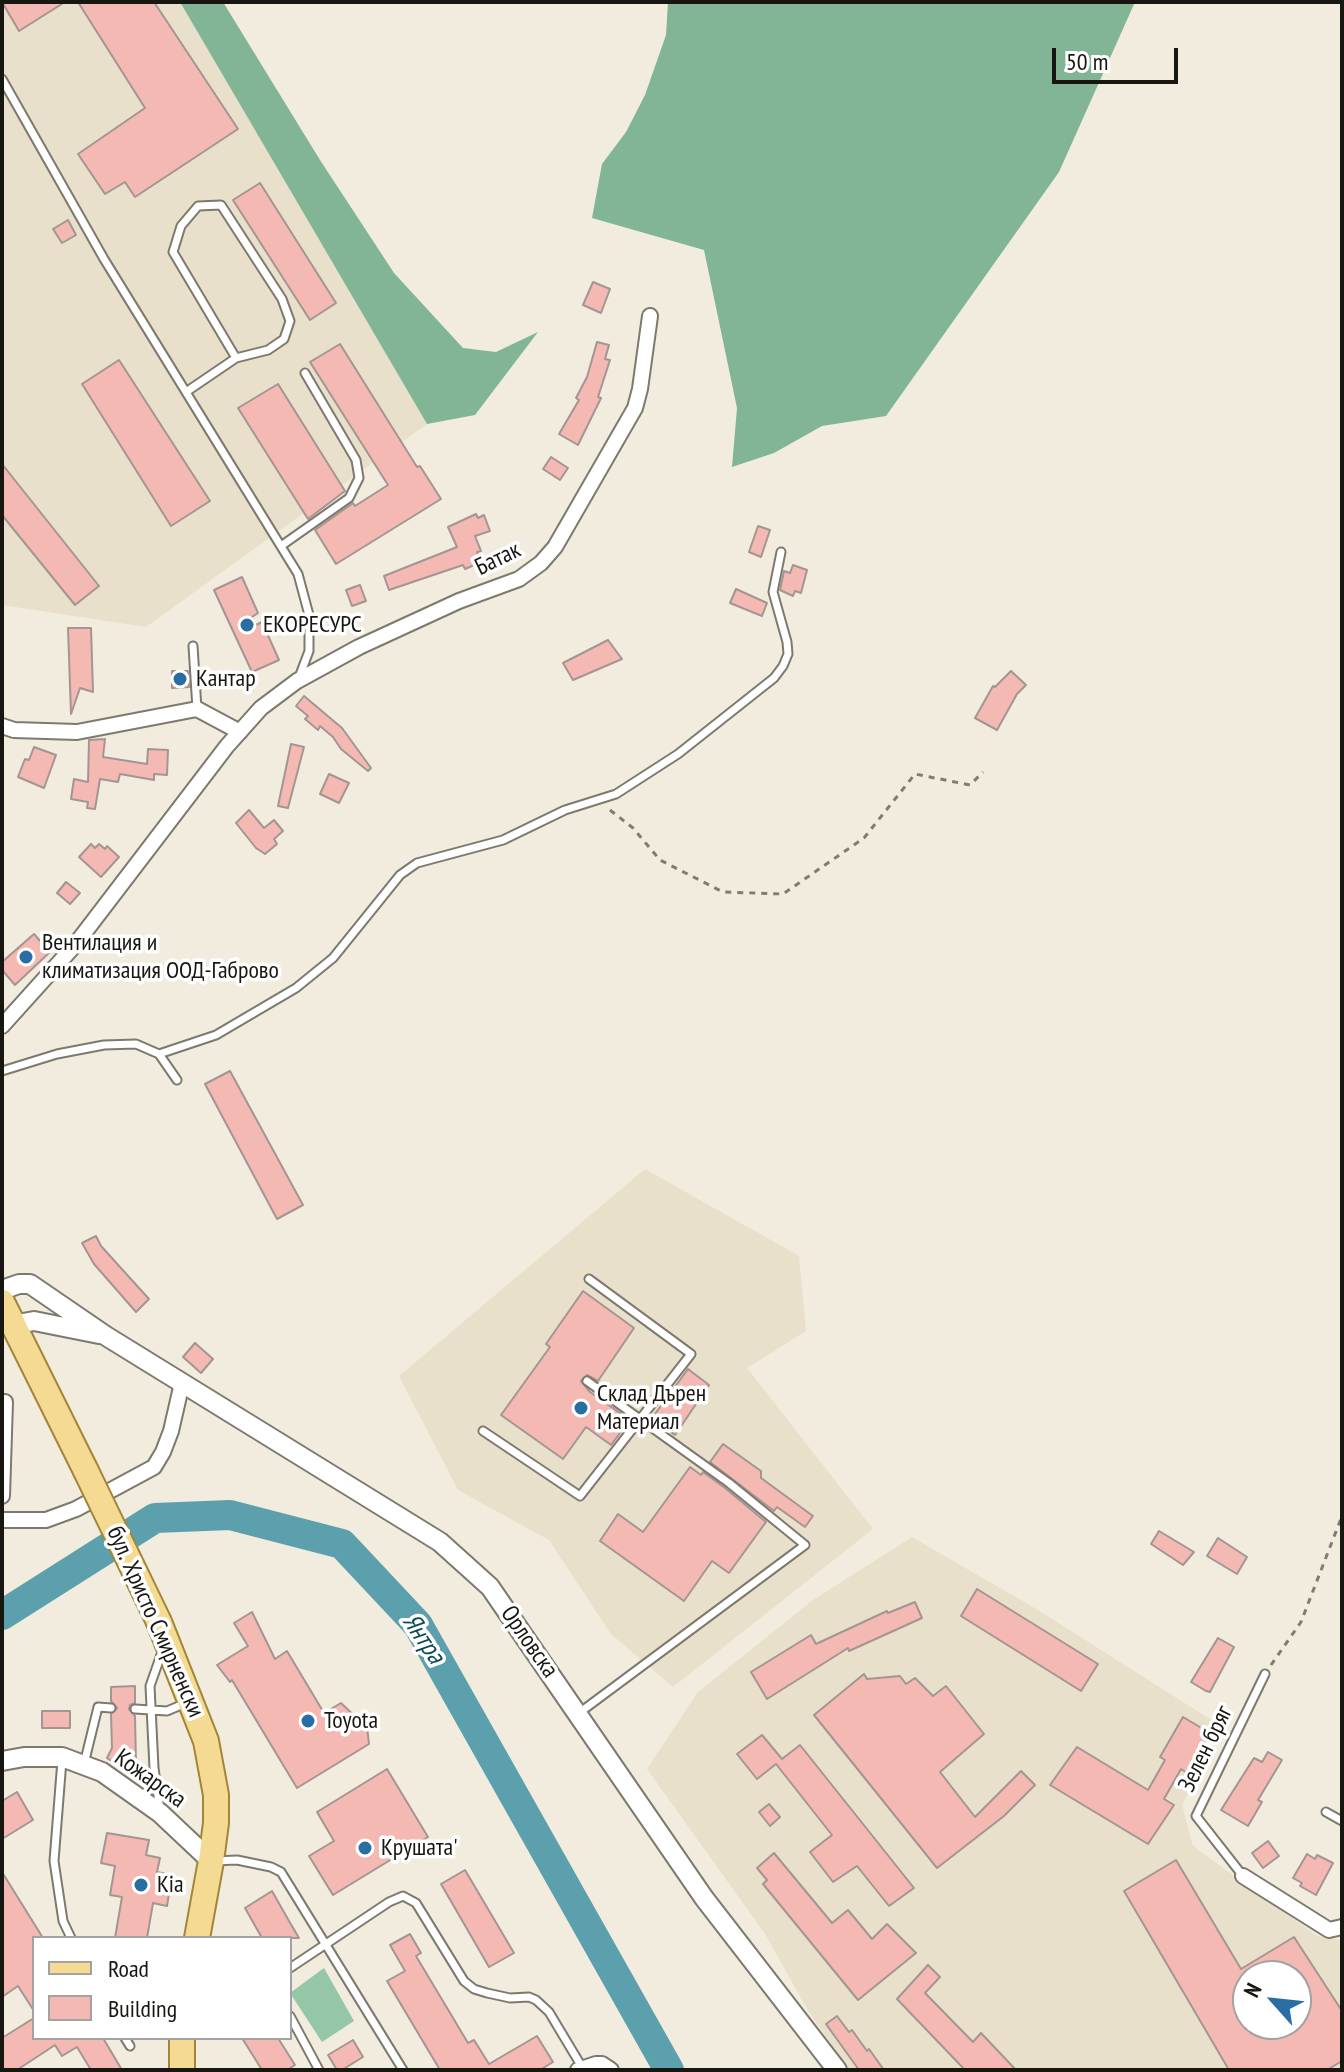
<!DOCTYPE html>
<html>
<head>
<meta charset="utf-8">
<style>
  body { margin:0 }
  #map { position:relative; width:1344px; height:2072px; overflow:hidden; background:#f1ecde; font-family:"PT Sans Narrow",sans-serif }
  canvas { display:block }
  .frame { position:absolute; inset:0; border:4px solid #181611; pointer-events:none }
  .legend { position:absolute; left:32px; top:1936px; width:260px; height:104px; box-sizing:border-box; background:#fff; border:2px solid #a3a2a0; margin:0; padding:10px 14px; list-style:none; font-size:24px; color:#181611 }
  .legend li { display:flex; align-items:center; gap:16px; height:40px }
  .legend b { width:40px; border:2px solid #a3a2a0 }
  .north { position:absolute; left:1232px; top:1960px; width:80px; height:80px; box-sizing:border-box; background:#fff; border:2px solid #a3a2a0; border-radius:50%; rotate:297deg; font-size:22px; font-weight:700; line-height:32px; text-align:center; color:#181611 }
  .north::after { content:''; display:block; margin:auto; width:28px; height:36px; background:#286ea2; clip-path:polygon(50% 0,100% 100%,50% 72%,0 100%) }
  .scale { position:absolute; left:1052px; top:48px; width:126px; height:36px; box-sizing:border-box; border:4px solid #181611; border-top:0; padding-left:10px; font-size:24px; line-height:28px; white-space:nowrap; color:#181611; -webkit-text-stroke:6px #fff; paint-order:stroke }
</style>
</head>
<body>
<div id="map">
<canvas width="1344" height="2072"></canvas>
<div class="frame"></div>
<ul class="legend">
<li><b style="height:10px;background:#f4da92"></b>Road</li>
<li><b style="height:22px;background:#f5b9b3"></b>Building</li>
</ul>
<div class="north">N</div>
<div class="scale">50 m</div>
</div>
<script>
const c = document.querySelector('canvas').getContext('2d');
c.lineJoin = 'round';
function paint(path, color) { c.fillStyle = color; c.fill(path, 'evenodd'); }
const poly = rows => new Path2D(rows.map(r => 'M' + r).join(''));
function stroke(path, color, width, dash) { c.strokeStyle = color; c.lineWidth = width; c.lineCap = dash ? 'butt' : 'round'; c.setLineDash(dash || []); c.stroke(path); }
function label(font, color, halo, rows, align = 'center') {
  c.font = font + ' "PT Sans Narrow",sans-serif'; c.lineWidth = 7; c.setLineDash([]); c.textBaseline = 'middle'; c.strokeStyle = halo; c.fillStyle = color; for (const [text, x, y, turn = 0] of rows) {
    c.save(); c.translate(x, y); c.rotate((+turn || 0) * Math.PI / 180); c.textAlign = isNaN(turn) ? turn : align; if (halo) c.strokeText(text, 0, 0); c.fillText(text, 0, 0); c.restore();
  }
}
paint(poly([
  [2,2,180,2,427,424,146,627,2,605],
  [645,1169,799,1256,806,1331,747,1368,873,1529,673,1687,611,1634,549,1540,458,1490,399,1376],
  [912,1537,1038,1610,1224,1728,1182,1805,1193,1846,1317,1936,1339,1940,1342,1937,1342,2070,849,2070,809,2012,765,1934,647,1769,698,1692,813,1600],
  [1248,1976,1296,1976,1296,2024,1248,2024]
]), '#e8e0cb');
paint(poly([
  [324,1968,354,2021,322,2042,290,1993]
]), '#96c6a8');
paint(poly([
  [180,2,223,2,320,160,394,273,463,348,496,352,538,332,475,415,427,424],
  [668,2,1135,2,1059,172,886,416,822,426,774,453,732,467,737,408,704,250,592,218,602,164,626,132,645,95,666,35]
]), '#82b595');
stroke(poly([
  [2,1615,155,1518,230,1515,342,1544,418,1625,669,2070]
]), '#5da0ad', 30);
const building = poly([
  [2,2,65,2,19,31,2,2],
  [78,2,154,2,238,129,135,197,125,182,105,194,78,154,145,108,78,2],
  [260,183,336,303,310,320,233,200,260,183],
  [68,220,76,235,62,243,53,229,68,220],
  [593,282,610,289,601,313,583,305,593,282],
  [597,342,609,345,605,359,610,360,598,397,601,398,578,445,559,434,579,400,576,398,587,377,597,342],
  [340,344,417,467,420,466,441,499,336,564,315,530,353,503,355,506,388,485,310,362,340,344],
  [119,360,210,501,171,526,82,384,119,360],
  [278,384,345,491,308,519,238,408,278,384],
  [551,457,568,468,560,480,543,469,551,457],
  [2,464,99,586,75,605,2,515,2,464],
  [476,514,478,518,484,515,490,531,475,536,481,551,477,552,481,562,465,569,463,565,389,590,384,576,457,547,448,527,476,514],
  [758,526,770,530,761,557,749,552,758,526],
  [793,565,807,570,801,593,795,591,793,596,780,590,784,571,790,573,793,565],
  [242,577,258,613,252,617,256,625,262,622,279,660,252,672,214,590,242,577],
  [360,585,366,601,352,606,346,590,360,585],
  [736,589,767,603,762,616,730,603,736,589],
  [68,628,91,628,93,692,80,688,71,714,68,628],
  [608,640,622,659,573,680,563,663,608,640],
  [172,671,188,671,189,687,172,688,172,671],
  [1011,671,1026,685,1017,694,997,730,975,718,993,686,995,687,1011,671],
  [304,696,342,728,371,768,368,771,341,749,333,737,320,726,318,730,305,719,308,716,296,706,304,696],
  [105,739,103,757,147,764,148,749,168,750,167,775,154,774,154,780,120,774,118,782,100,779,95,809,87,808,88,802,71,799,74,779,88,782,89,740,105,739],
  [291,744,304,747,288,808,278,806,291,744],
  [34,747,56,755,44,788,18,777,25,759,29,760,34,747],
  [329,774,349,783,339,803,320,794,329,774],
  [249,810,264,828,274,820,283,831,274,839,277,844,265,854,256,848,236,823,249,810],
  [91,844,95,848,99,844,105,849,107,846,119,857,101,877,79,857,91,844],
  [66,882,80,893,70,904,57,893,66,882],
  [34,934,50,952,15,985,2,970,2,962,34,934],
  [230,1071,303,1205,277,1219,205,1084,230,1071],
  [96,1236,101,1246,149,1299,136,1312,94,1264,82,1243,96,1236],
  [583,1291,634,1328,598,1381,587,1375,581,1381,590,1392,630,1420,611,1445,586,1427,563,1459,501,1415,550,1347,546,1344,583,1291],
  [195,1343,213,1359,201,1373,183,1357,195,1343],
  [688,1369,709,1385,675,1435,652,1418,688,1369],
  [723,1444,761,1471,761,1478,813,1516,805,1527,777,1507,774,1511,710,1462,723,1444],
  [690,1467,701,1475,703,1472,725,1488,766,1522,729,1573,712,1561,684,1601,600,1541,618,1514,643,1532,690,1467],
  [1159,1531,1194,1552,1183,1565,1151,1544,1159,1531],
  [1218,1538,1247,1557,1237,1574,1207,1556,1218,1538],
  [977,1589,1098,1664,1081,1691,961,1616,977,1589],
  [915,1602,922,1618,849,1651,848,1648,767,1699,751,1672,811,1635,816,1644,887,1611,888,1613,915,1602],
  [252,1612,275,1659,287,1651,324,1713,341,1703,367,1728,368,1735,369,1744,297,1788,232,1680,230,1682,217,1665,248,1646,234,1623,252,1612],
  [1218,1638,1234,1647,1210,1692,1206,1691,1191,1682,1218,1638],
  [864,1674,867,1679,900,1676,906,1684,915,1678,933,1696,946,1686,984,1734,940,1772,975,1817,1021,1771,1035,1785,1004,1816,937,1868,814,1715,864,1674],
  [135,1686,135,1703,130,1705,129,1709,135,1716,136,1764,116,1764,107,1758,112,1748,111,1714,117,1708,111,1701,111,1687,135,1686],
  [42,1711,70,1711,70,1728,42,1728,42,1711],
  [1183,1717,1210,1733,1187,1773,1181,1769,1164,1799,1174,1805,1148,1844,1050,1785,1077,1747,1148,1790,1165,1760,1160,1757,1183,1717],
  [762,1735,782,1759,800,1745,914,1888,889,1906,857,1866,833,1882,810,1852,832,1835,776,1764,757,1779,737,1754,762,1735],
  [1268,1752,1282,1760,1258,1800,1262,1802,1248,1826,1221,1810,1254,1758,1262,1762,1268,1752],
  [387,1769,428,1837,333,1895,309,1856,334,1841,317,1812,387,1769],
  [17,1792,33,1820,2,1839,2,1801,17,1792],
  [769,1804,780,1817,770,1826,759,1812,769,1804],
  [107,1833,149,1840,146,1855,160,1858,157,1872,172,1875,167,1906,153,1903,147,1938,115,1938,122,1897,110,1895,115,1866,101,1863,107,1833],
  [1268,1841,1279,1856,1263,1868,1252,1853,1268,1841],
  [774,1853,832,1923,848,1910,872,1939,887,1924,916,1953,858,2000,763,1884,767,1880,757,1868,774,1853],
  [1307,1854,1315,1859,1317,1855,1333,1863,1316,1895,1300,1886,1302,1883,1293,1878,1307,1854],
  [1176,1860,1241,1969,1294,1937,1342,2011,1342,2061,1327,2070,1229,2070,1124,1891,1176,1860],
  [1248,1976,1296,1976,1296,2024,1248,2024,1248,1976],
  [465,1870,514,1953,489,1967,441,1884,465,1870],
  [2,1872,43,1938,34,1938,34,2011,18,1986,2,1997,2,1872],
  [272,1891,289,1921,299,1938,262,1938,245,1908,272,1891],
  [410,1934,421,1953,416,1956,468,2043,474,2040,489,2064,537,2036,553,2062,540,2070,440,2070,387,1981,405,1971,390,1945,410,1934],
  [928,1965,940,1977,925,1993,973,2042,981,2033,1016,2070,965,2070,897,1999,928,1965],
  [837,2016,849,2032,852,2030,867,2051,869,2049,884,2070,859,2070,826,2024,837,2016],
  [34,2018,34,2038,103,2038,122,2070,91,2070,77,2047,62,2056,55,2045,17,2070,2,2070,2,2038,34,2018],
  [242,2038,278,2038,295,2065,287,2070,262,2070,242,2038],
  [353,2040,363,2057,342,2070,337,2070,328,2055,353,2040]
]);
paint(building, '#f5b9b3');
stroke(building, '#a49593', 2);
const service = poly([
  [2,79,104,259,298,574,309,615,309,651,298,680],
  [186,392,236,358,268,350,284,339,290,321,282,299,221,205,198,206,181,226,173,252,236,358],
  [281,546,349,498,359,478,356,460,305,373],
  [193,646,197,709],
  [159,1054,216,1035,296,988,333,958,400,875,417,863,503,840,565,810,616,794,678,754,774,678,783,666,788,654,787,642,773,592,781,552],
  [2,1071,57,1054,104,1045,136,1044,159,1054,177,1080],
  [483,1431,580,1496,691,1354,589,1279],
  [135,1709,167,1711,186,1703],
  [579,1713,805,1545,729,1483,587,1381],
  [62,1760,54,1861,63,1921,71,1938],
  [84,1764,98,1707,111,1708],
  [160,1810,154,1768,150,1686,163,1649],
  [1326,1812,1342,1821],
  [214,1861,237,1860,271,1867,281,1872,403,2070],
  [1243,1876,1196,1816,1265,1674],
  [290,1968,389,1902,403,1896,416,1903,464,1981,474,1989,487,1993,510,1998,529,1997,536,2000,549,2012,582,2067],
  [290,2016,319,2070],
  [125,2038,130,2046]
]);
const minor = poly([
  [2,726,14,730,77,732,197,709,240,732],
  [2,1026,75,945,227,746,261,708,297,681,359,647,459,601,519,579,541,563,555,547,635,408,640,389,650,316],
  [2,1496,5,1402],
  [2,1520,46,1520,76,1509,154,1467,163,1452,171,1431,182,1383],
  [1243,1876,1329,1930,1342,1927],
  [578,2070,596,2064,602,2064,611,2070]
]);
const tertiary = poly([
  [2,1290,19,1284,30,1284,106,1336,440,1542,490,1587,704,1898,837,2070],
  [12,1325,34,1321,99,1334],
  [2,1761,24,1757,62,1757,102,1772,160,1813,211,1861]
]);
const primary = poly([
  [2,1302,86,1471],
  [159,1622,206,1741,216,1795,216,1823,211,1861,197,1938],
  [182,2038,182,2070]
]);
stroke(service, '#7d796d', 11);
stroke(minor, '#7d796d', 18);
stroke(tertiary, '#7d796d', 22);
stroke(primary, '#a28536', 28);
stroke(poly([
  [610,810,633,828,660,860,723,892,783,894,864,838,915,774,970,785,983,772],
  [1271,1665,1301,1622,1342,1516]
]), '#807c73', 3, [6, 6]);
stroke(service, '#fff', 7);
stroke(minor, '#fff', 14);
stroke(tertiary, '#fff', 18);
stroke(primary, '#f4da92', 24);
const primaryBridge = poly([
  [86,1471,159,1622]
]);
stroke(primaryBridge, '#a28536', 28, []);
stroke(primaryBridge, '#f4da92', 24);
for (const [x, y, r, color] of [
  [247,625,8,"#286ea2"],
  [180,679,8,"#286ea2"],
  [26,957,8,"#286ea2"],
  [581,1408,8,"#286ea2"],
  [308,1721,8,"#286ea2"],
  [365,1848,8,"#286ea2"],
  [141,1885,8,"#286ea2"]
]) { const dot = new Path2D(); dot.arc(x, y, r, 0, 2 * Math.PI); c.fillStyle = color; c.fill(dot); stroke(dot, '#fff', 3); }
label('24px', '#181611', '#fff', [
  ["Батак",498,559,-26],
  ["бул. Христо Смирненски",155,1622,66],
  ["Орловска",529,1642,55],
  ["Зелен бряг",1206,1749,-64],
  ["Кожарска",150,1779,36]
]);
label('24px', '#181611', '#fff', [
  ["ЕКОРЕСУРС",263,625],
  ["Кантар",196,679],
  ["Вентилация и",42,943],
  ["климатизация ООД-Габрово",42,971],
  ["Склад Дърен",597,1394],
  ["Материал",597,1422],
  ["Toyota",324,1721],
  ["Крушата'",381,1848],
  ["Kia",157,1885]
], 'left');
label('italic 26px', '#0b4953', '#fff', [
  ["Янтра",423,1639,56]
]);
</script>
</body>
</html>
